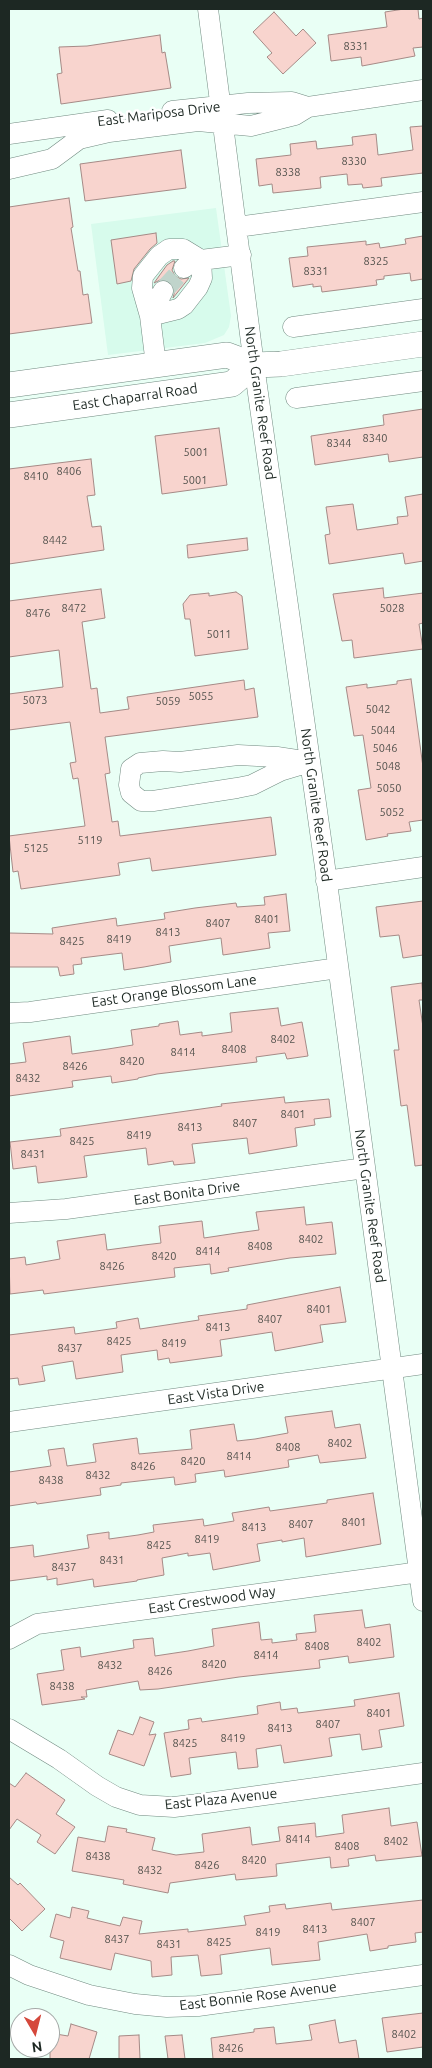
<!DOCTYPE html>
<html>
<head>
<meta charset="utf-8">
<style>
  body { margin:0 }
  #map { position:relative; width:432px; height:2068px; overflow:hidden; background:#e9fff5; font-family:Ubuntu,sans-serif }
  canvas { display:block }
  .frame { position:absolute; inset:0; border:10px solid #1d2823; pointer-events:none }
  .north { position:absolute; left:10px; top:2008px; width:50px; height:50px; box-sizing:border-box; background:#fff; border:1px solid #a5a9a7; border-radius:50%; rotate:172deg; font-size:14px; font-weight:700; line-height:20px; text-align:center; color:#1d2823 }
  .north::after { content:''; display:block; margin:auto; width:18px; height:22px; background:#d5483c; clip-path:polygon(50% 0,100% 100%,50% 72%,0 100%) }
</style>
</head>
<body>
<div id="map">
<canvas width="432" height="2068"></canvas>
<div class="frame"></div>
<div class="north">N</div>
</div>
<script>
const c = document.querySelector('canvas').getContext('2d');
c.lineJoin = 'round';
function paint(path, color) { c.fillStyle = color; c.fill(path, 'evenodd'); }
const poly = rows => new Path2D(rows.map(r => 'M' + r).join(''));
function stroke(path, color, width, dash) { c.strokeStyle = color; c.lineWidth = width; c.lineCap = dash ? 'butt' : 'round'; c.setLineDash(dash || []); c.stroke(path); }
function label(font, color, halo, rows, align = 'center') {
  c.font = font + ' Ubuntu,sans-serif'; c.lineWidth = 5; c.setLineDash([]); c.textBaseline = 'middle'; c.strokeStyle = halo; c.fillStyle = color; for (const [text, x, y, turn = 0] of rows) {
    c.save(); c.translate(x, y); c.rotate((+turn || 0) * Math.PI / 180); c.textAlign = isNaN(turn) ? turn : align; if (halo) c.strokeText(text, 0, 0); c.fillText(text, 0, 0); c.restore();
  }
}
paint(poly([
  [216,208,231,316,229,327,224,335,205,343,108,355,91,224]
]), '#d7fbec');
const building = poly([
  [404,9,418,9,419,19,423,18,423,47,413,48,415,56,362,66,361,57,331,61,328,35,387,27,385,12,404,9],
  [274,12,296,36,303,29,316,43,283,74,267,57,272,53,253,32,274,12],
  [160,35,162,53,165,52,171,88,61,104,57,74,62,73,59,47,87,46,160,35],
  [423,126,423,173,381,178,382,186,363,188,362,184,348,185,347,174,320,177,321,188,273,193,272,184,259,186,256,159,291,155,290,144,316,141,317,149,353,145,352,137,376,134,378,155,413,150,410,127,423,126],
  [181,150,186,188,85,201,80,164,181,150],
  [69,198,73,227,71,228,78,271,80,271,83,295,88,294,92,323,9,334,9,207,69,198],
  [156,233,157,243,150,249,134,269,131,281,117,284,111,240,156,233],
  [423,236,423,279,411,281,410,273,384,276,384,279,376,280,377,285,322,292,321,286,313,287,313,284,293,287,289,258,308,256,307,247,366,241,366,245,379,243,380,248,406,244,405,239,423,236],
  [173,261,175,261,172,270,175,276,181,279,189,278,173,298,175,290,169,281,162,279,154,283,167,265,173,261],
  [423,409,423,457,389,462,388,454,315,465,311,436,384,425,383,415,423,409],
  [219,428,227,485,162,494,155,436,219,428],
  [91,459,95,495,87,496,92,527,101,526,104,550,9,564,9,469,91,459],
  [423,494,423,561,405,564,403,553,329,564,325,535,330,534,326,507,353,504,357,530,398,524,397,517,408,516,405,497,423,494],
  [247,538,248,550,188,558,187,545,247,538],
  [383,588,384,598,423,593,423,623,419,624,423,649,354,658,352,640,342,641,333,594,383,588],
  [101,589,105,618,82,622,91,689,97,688,100,713,129,709,127,697,244,680,245,690,254,688,258,717,105,737,110,773,105,774,112,822,118,821,120,836,271,817,276,855,152,871,150,858,118,863,120,875,21,889,18,871,13,872,9,836,85,826,78,778,73,779,70,763,76,762,70,722,9,730,9,694,63,687,59,650,9,657,9,601,101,589],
  [236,592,242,596,248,649,195,656,190,619,185,619,183,604,190,595,209,593,209,596,236,592],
  [411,679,423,767,423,820,409,822,411,831,387,834,388,836,366,840,358,790,371,788,363,735,354,736,346,687,367,684,367,688,397,684,397,681,411,679],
  [286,894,290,931,268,933,270,948,223,955,221,938,169,946,171,962,144,967,124,970,122,953,81,958,82,964,73,965,74,974,60,976,58,967,9,967,9,933,53,934,52,928,116,918,117,926,151,921,165,919,164,913,195,908,236,903,237,907,265,905,264,897,286,894],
  [423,901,423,955,403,958,399,935,380,937,376,907,423,901],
  [422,983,423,1000,419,1000,423,1027,423,1165,415,1166,407,1105,401,1106,394,1050,399,1050,391,987,422,983],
  [278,1008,281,1026,302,1022,308,1056,287,1059,285,1053,256,1057,257,1062,157,1074,138,1078,138,1079,112,1083,111,1076,72,1081,73,1087,9,1096,9,1064,26,1062,23,1043,70,1036,72,1054,108,1049,133,1045,131,1030,159,1026,159,1024,178,1021,180,1035,202,1032,202,1036,232,1032,230,1013,278,1008],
  [284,1097,285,1103,329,1099,331,1117,314,1119,315,1125,295,1128,297,1146,249,1154,247,1138,192,1144,195,1163,174,1165,173,1161,148,1165,146,1148,84,1156,87,1177,38,1183,36,1166,13,1169,10,1142,61,1136,60,1129,222,1106,221,1104,284,1097],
  [304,1207,306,1225,332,1222,336,1254,290,1258,228,1268,229,1271,211,1274,210,1264,174,1268,175,1277,44,1294,43,1290,10,1294,9,1259,25,1257,26,1265,60,1259,57,1241,105,1234,107,1250,144,1245,161,1243,159,1226,202,1221,204,1238,237,1233,259,1230,256,1212,304,1207],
  [340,1287,346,1322,320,1325,323,1342,275,1351,272,1332,220,1340,222,1356,170,1363,169,1358,158,1360,157,1350,121,1355,123,1372,76,1379,73,1361,42,1366,45,1381,19,1385,18,1378,9,1379,9,1335,74,1327,75,1334,117,1328,116,1322,138,1318,140,1329,199,1320,198,1316,247,1309,247,1305,340,1287],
  [332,1411,335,1428,360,1424,366,1458,320,1463,318,1455,288,1460,289,1467,225,1477,224,1470,195,1474,196,1482,175,1485,174,1477,121,1483,121,1485,100,1488,101,1495,37,1504,36,1502,9,1506,9,1472,51,1466,48,1450,64,1448,67,1466,96,1462,93,1444,137,1438,139,1454,192,1449,190,1430,234,1424,237,1441,255,1439,288,1433,285,1417,332,1411],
  [373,1493,381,1544,306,1557,304,1538,282,1542,282,1540,257,1544,260,1561,213,1570,210,1553,188,1556,188,1553,162,1558,164,1575,137,1580,137,1581,94,1587,93,1579,57,1585,57,1578,47,1580,47,1576,9,1581,9,1548,33,1545,34,1557,89,1548,87,1535,109,1532,109,1539,138,1535,154,1532,153,1525,203,1519,204,1526,234,1521,232,1513,269,1507,270,1511,327,1503,327,1500,373,1493],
  [362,1610,365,1628,390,1624,394,1657,349,1663,348,1656,319,1660,320,1668,239,1677,158,1689,140,1690,138,1681,86,1690,87,1697,81,1697,85,1699,42,1705,37,1674,64,1670,61,1650,80,1647,81,1657,134,1648,133,1640,153,1638,155,1656,188,1651,214,1646,212,1629,259,1622,261,1640,272,1639,272,1643,297,1640,296,1634,316,1632,314,1615,362,1610],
  [399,1693,404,1726,379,1730,382,1747,362,1750,360,1734,329,1738,332,1756,284,1763,281,1745,256,1749,258,1767,238,1769,236,1752,189,1758,191,1774,171,1777,164,1733,189,1729,188,1720,201,1718,202,1722,258,1714,257,1706,280,1702,281,1710,297,1708,298,1713,355,1706,354,1700,399,1693],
  [140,1717,154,1722,149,1735,156,1734,144,1766,109,1754,118,1730,133,1735,140,1717],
  [26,1773,65,1800,56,1814,75,1827,55,1854,37,1842,41,1835,17,1819,9,1830,9,1783,15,1787,26,1773],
  [389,1808,391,1826,417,1822,422,1856,376,1861,375,1855,348,1859,349,1866,331,1868,330,1857,276,1864,277,1876,236,1880,235,1874,170,1883,168,1893,123,1884,124,1880,72,1871,78,1837,105,1842,108,1826,127,1829,126,1832,155,1838,152,1850,176,1855,204,1852,202,1834,250,1827,252,1845,280,1841,278,1827,315,1823,316,1837,344,1833,342,1815,389,1808],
  [9,1877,18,1885,20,1883,45,1909,22,1931,9,1918,9,1877],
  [423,1900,423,1932,415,1933,416,1942,388,1946,388,1948,370,1951,367,1934,336,1939,318,1942,320,1960,272,1965,270,1948,241,1952,220,1955,222,1974,201,1976,198,1955,171,1957,172,1975,152,1977,151,1961,115,1953,111,1970,60,1958,64,1941,50,1937,56,1914,70,1918,72,1907,89,1911,87,1918,120,1926,123,1917,142,1921,139,1934,188,1929,188,1932,246,1925,244,1916,270,1912,269,1906,285,1904,286,1909,331,1903,332,1910,423,1900],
  [423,2013,423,2047,387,2052,382,2018,423,2013],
  [335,2020,339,2043,356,2040,359,2059,213,2059,211,2038,254,2032,254,2029,274,2027,276,2044,312,2040,309,2025,335,2020],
  [71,2024,97,2032,89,2059,50,2059,50,2033,68,2036,71,2024],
  [139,2035,140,2059,119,2059,119,2036,139,2035],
  [182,2035,185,2059,168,2059,165,2036,182,2035]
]);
paint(building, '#f8d4ce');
stroke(building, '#a58a86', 1);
stroke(poly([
  [163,291,184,268]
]), '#c0d4cb', 20, [20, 10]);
const minor = poly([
  [208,9,254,365,324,860,423,1601],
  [172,111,248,103,292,102,308,107],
  [9,134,108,120],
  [9,169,52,159,79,139,109,132,198,121,251,126,295,115,308,107,423,90],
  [237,227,423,202],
  [184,268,191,262,201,260,241,255],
  [150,316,178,309,184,305,198,287,202,278,201,260,183,249,169,249,159,256,143,276,142,288,150,316,156,365],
  [150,316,163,291],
  [293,327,423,309],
  [296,398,423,381],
  [238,755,277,757,310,762,280,771,252,785,237,788,153,801,141,801,131,793,129,785,131,769,140,763,163,761,180,762,238,755],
  [326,881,423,867],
  [9,1013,30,1012,338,968],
  [9,1213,66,1209,365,1168],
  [9,1422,423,1364],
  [9,1639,37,1624,420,1572],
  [9,1729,59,1759,97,1786,116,1797,140,1805,174,1807,207,1803,423,1773],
  [9,1965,29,1975,89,1995,135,2004,167,2007,198,2006,423,1975]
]);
const major = poly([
  [9,385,227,355,254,365,281,364,423,344],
  [9,415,232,384,254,365]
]);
stroke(minor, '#718a80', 21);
stroke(major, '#718a80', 26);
stroke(minor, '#fff', 20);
stroke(major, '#fff', 25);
label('11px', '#54534e', null, [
  ["8331",356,46],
  ["8330",354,161],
  ["8338",288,172],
  ["8325",376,261],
  ["8331",316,271],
  ["8340",375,438],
  ["8344",339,443],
  ["5001",196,452],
  ["8406",69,471],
  ["8410",36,476],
  ["5001",195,480],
  ["8442",55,540],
  ["8472",74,608],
  ["5028",392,608],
  ["8476",38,613],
  ["5011",219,634],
  ["5055",201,696],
  ["5073",35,700],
  ["5059",168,701],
  ["5042",378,709],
  ["5044",383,730],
  ["5046",385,748],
  ["5048",388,766],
  ["5050",389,788],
  ["5052",392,812],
  ["5119",90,840],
  ["5125",36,848],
  ["8401",267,919],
  ["8407",218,923],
  ["8413",168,932],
  ["8419",119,939],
  ["8425",72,941],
  ["8402",283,1039],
  ["8408",234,1049],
  ["8414",183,1052],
  ["8420",132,1061],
  ["8426",75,1066],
  ["8432",28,1078],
  ["8401",293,1114],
  ["8407",245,1123],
  ["8413",190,1127],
  ["8419",139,1135],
  ["8425",82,1141],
  ["8431",33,1154],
  ["8402",311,1239],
  ["8408",260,1246],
  ["8414",208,1251],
  ["8420",164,1256],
  ["8426",112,1266],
  ["8401",319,1309],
  ["8407",270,1319],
  ["8413",218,1327],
  ["8425",119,1341],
  ["8419",174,1343],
  ["8437",70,1348],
  ["8402",340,1443],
  ["8408",288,1447],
  ["8414",239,1456],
  ["8420",193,1461],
  ["8426",143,1466],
  ["8432",98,1475],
  ["8438",51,1480],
  ["8401",354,1522],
  ["8407",301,1524],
  ["8413",254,1527],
  ["8419",207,1539],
  ["8425",159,1545],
  ["8431",112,1560],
  ["8437",64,1567],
  ["8402",369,1642],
  ["8408",317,1646],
  ["8414",266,1655],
  ["8420",214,1664],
  ["8432",110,1665],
  ["8426",160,1671],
  ["8438",62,1686],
  ["8401",379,1713],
  ["8407",328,1724],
  ["8413",280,1728],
  ["8419",233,1738],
  ["8425",185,1743],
  ["8414",298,1839],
  ["8402",396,1841],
  ["8408",347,1846],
  ["8438",98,1856],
  ["8420",254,1860],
  ["8426",207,1865],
  ["8432",150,1870],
  ["8407",363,1922],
  ["8413",315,1929],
  ["8419",268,1932],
  ["8437",117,1939],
  ["8425",219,1942],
  ["8431",169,1944],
  ["8402",404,2034],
  ["8426",231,2048]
]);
label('14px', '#1d2823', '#fff', [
  ["East Mariposa Drive",159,114,-7],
  ["East Chaparral Road",135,397,-8],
  ["North Granite Reef Road",260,403,82],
  ["North Granite Reef Road",316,805,82],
  ["East Orange Blossom Lane",174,991,-8],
  ["East Bonita Drive",187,1193,-8],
  ["North Granite Reef Road",370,1206,82],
  ["East Vista Drive",216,1393,-8],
  ["East Crestwood Way",212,1600,-8],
  ["East Plaza Avenue",221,1799,-6],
  ["East Bonnie Rose Avenue",258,1996,-7]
]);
</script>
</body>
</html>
